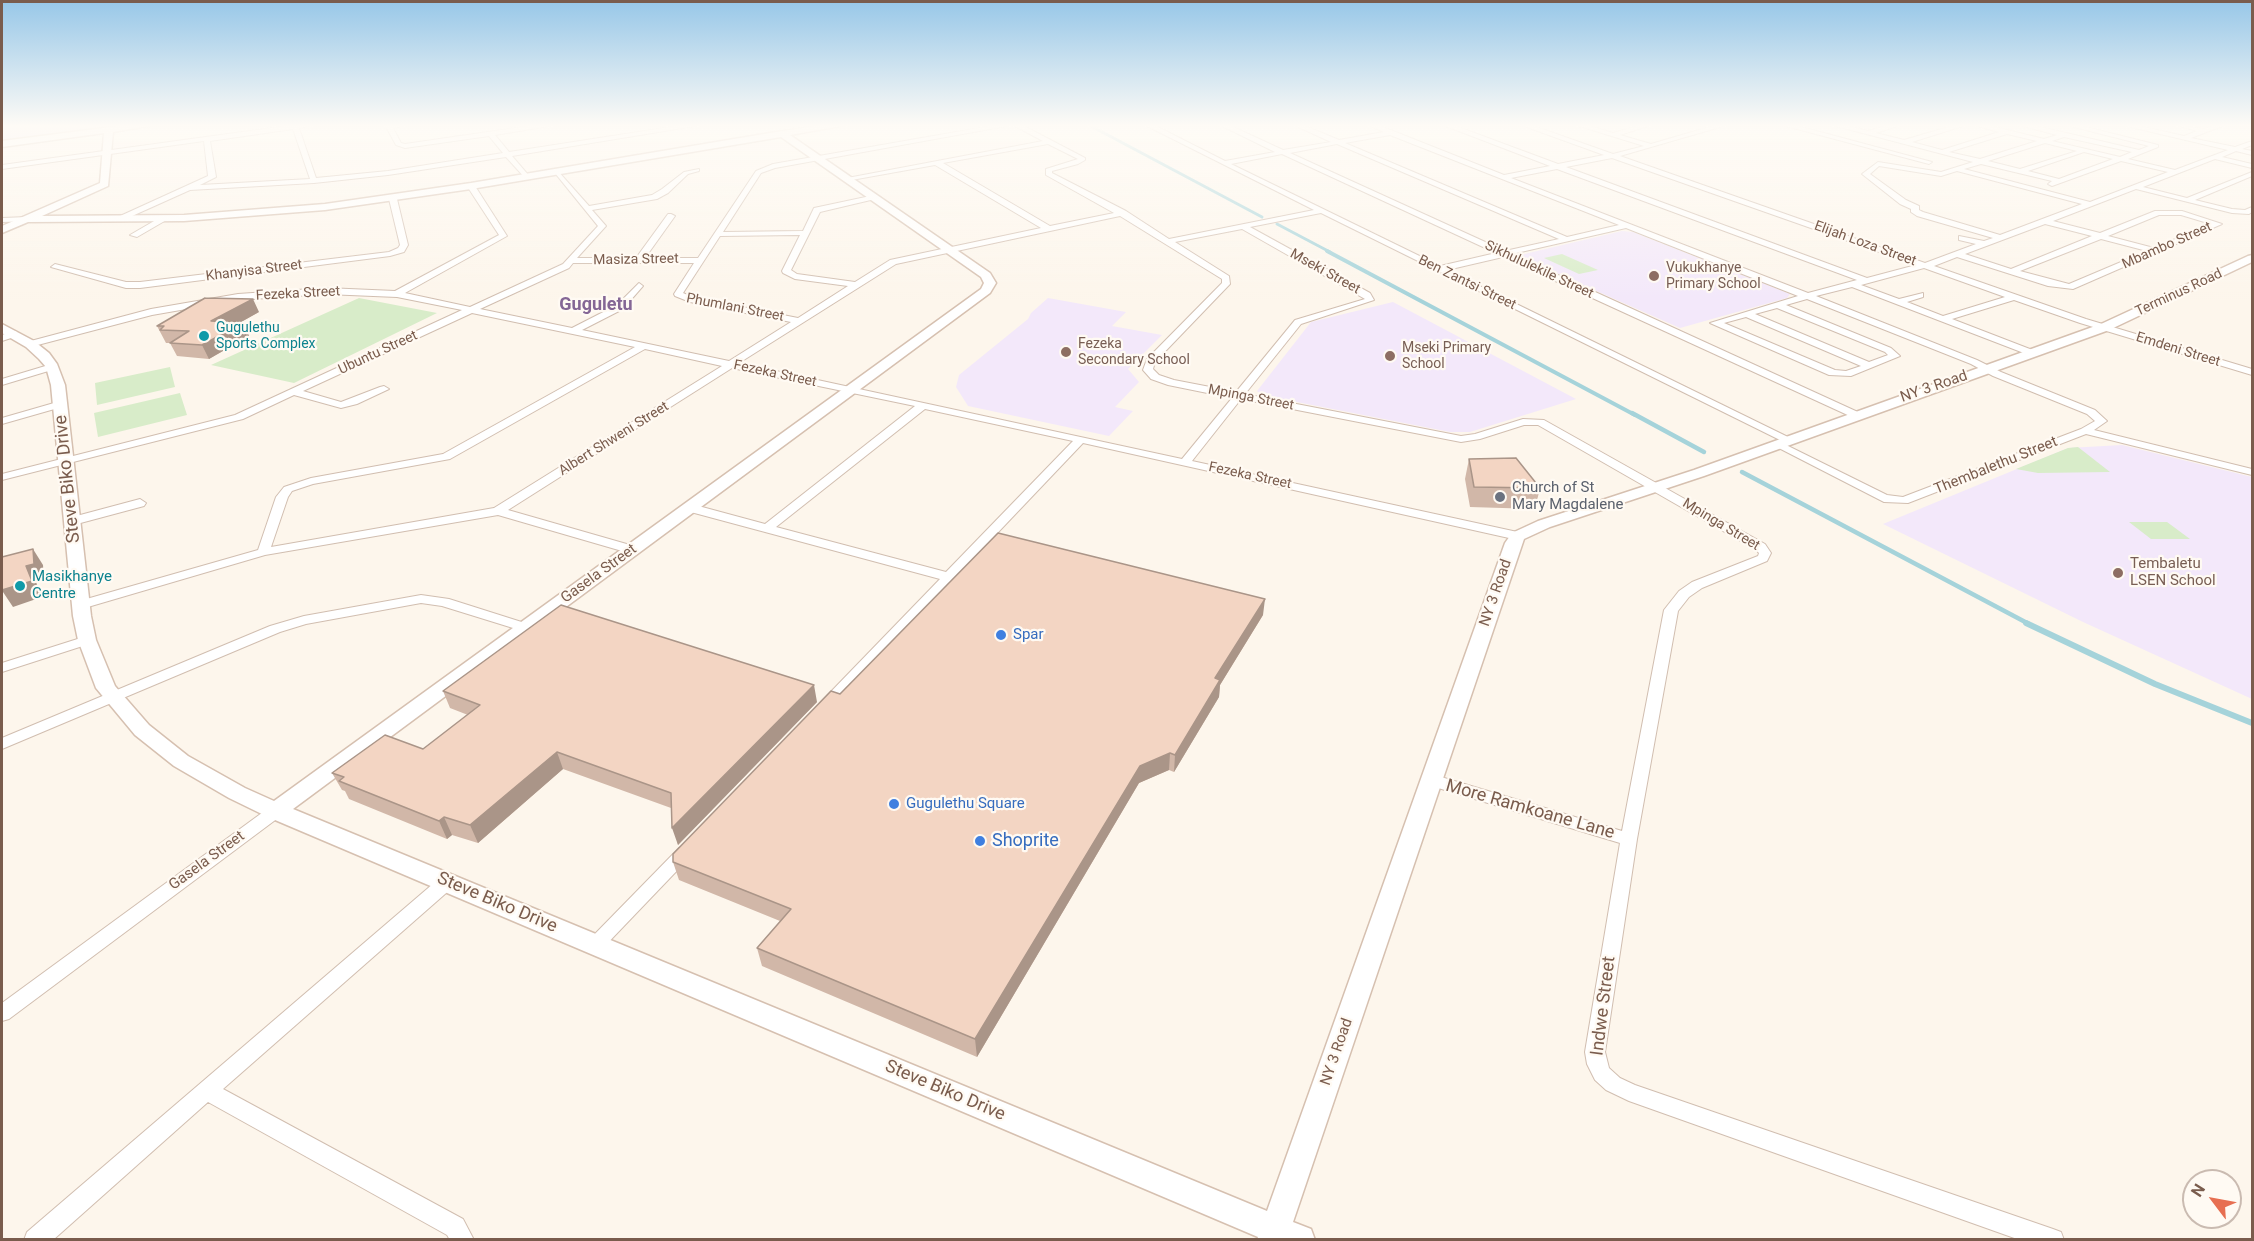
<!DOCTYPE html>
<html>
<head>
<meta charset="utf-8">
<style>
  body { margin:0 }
  #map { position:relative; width:2254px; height:1241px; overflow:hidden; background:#fdf6ec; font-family:Roboto,sans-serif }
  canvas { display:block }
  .frame { position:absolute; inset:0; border:3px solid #7a5c4d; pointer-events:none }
  .north { position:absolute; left:2182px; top:1169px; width:60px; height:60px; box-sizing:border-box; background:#fffaf3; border:2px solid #cabbb1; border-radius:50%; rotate:302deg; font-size:16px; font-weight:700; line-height:24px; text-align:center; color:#7a5c4d }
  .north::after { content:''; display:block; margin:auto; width:21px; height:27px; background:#e76f51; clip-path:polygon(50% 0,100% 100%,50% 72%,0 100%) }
</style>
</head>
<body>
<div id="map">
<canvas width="2254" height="1241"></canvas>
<div class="frame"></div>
<div class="north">N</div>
</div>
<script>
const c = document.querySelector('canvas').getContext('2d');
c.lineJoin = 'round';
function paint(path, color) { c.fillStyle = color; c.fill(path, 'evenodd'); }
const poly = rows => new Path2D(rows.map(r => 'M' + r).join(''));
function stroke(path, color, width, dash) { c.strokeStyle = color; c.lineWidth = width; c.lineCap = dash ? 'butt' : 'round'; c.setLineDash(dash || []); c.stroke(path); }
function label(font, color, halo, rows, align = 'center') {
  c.font = font + ' Roboto,sans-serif'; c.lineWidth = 4.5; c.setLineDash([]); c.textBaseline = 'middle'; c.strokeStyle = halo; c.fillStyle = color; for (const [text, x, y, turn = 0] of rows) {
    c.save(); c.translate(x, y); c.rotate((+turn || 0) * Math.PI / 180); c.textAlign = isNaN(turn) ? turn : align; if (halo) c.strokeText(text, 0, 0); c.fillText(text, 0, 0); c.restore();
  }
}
paint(poly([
  [2,125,128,125,2,142],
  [1622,231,1633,232,1790,294,1787,298,1680,328,1524,259,1520,255],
  [1048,298,1126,312,1112,326,1162,335,1128,369,1139,382,1115,407,1133,411,1109,436,968,406,956,387,959,375,1028,319,1031,313],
  [1393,302,1576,399,1470,432,1450,432,1261,395,1257,391,1311,322],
  [2122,445,2252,477,2252,699,2083,622,1883,524,2068,448]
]), '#f3e8fa');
paint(poly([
  [1562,254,1598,270,1579,274,1544,258],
  [359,298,437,313,294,383,211,365],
  [170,367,175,387,97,405,95,383],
  [180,393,187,415,98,437,94,413],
  [2078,447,2110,472,2038,473,2016,469,2068,448],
  [2129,522,2167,522,2190,539,2151,539]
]), '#d8ecc9');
stroke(poly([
  [1089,125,1262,217],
  [1277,224,1330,252]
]), '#a5d3da', 3);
stroke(poly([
  [1327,251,1635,415]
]), '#a5d3da', 4);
stroke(poly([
  [1632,413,1704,452],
  [1742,472,2029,624]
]), '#a5d3da', 4.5);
stroke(poly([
  [2026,623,2155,684,2252,723]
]), '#a5d3da', 6);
const street = poly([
  [293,125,313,125,299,128,316,178,388,171,503,153,489,136,405,148,396,145,385,125,407,125,393,128,401,143,405,144,536,125,555,125,495,135,509,152,683,125,701,125,512,156,530,177,526,179,506,157,388,175,314,183,190,190,121,221,118,221,118,217,208,176,204,141,2,169,2,165,293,125],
  [293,129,310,179,200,185,216,177,210,141,293,129],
  [996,125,1012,125,775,168,761,173,723,232,803,231,814,208,875,195,875,199,820,212,791,270,797,274,855,282,890,260,1041,228,935,165,846,181,842,179,1043,141,1013,125,1022,125,1085,158,1085,160,1078,164,1052,171,1052,173,1126,211,1169,239,1314,210,1145,125,1154,125,1225,161,1275,152,1220,125,1229,125,1283,150,1331,142,1294,125,1303,125,1339,140,1384,132,1368,125,1378,125,1504,175,1550,166,1443,125,1453,125,1558,164,1604,155,1521,125,1531,125,1613,154,1644,146,1576,125,1587,125,1613,133,1640,125,1651,125,1620,135,1651,144,1716,125,1727,125,1620,156,1925,263,1976,244,1959,240,1959,236,1984,241,1993,238,1917,216,1911,212,1911,209,1900,204,1862,174,1878,162,1941,172,1973,162,1832,125,1844,125,1868,131,1889,125,1900,125,1876,133,1904,140,1955,125,1966,125,1912,142,1942,150,1999,132,1974,125,1987,125,2044,139,2057,135,2019,125,2032,125,2139,150,2149,146,2066,125,2078,125,2158,145,2158,147,2128,159,2175,170,2228,150,2122,125,2135,125,2184,136,2197,131,2176,125,2204,129,2215,125,2225,125,2191,138,2235,147,2252,141,2252,145,2242,149,2252,151,2252,155,2236,151,2222,157,2252,164,2252,168,2215,159,2143,187,2187,198,2252,172,2252,176,2195,200,2232,209,2245,210,2252,207,2252,212,2249,214,2232,213,2136,189,2053,221,2100,233,2155,211,2182,211,2222,224,2073,289,2048,286,1957,257,1934,266,2086,319,2252,369,2252,375,2080,323,2014,300,1952,319,2035,351,2035,355,2029,355,1852,287,1816,296,1977,360,2001,372,2095,410,2107,421,2094,430,2252,469,2252,475,2086,434,1908,503,1884,502,1771,444,1776,441,1780,442,1887,495,1903,497,2081,429,2095,421,2087,414,1993,376,1971,364,1807,299,1786,305,1891,348,1900,356,1851,376,1829,375,1710,323,1798,296,1626,228,1512,254,1860,413,1860,417,1852,417,1503,257,1447,270,1790,438,1791,440,1786,443,1321,213,1250,227,1370,293,1374,300,1301,324,1245,394,1461,436,1475,434,1523,419,1544,420,1765,544,1771,553,1767,561,1702,588,1689,597,1678,611,1637,839,1605,1052,1609,1068,1620,1078,1635,1085,2053,1229,2061,1232,2064,1240,2020,1240,1629,1101,1606,1090,1595,1080,1587,1064,1585,1052,1620,843,1425,784,1423,780,1425,776,1431,774,1622,831,1664,610,1679,591,1692,582,1758,556,1759,553,1756,550,1538,425,1524,425,1480,439,1461,442,1241,399,1192,461,1522,533,1524,536,1522,539,1518,540,1083,443,830,709,825,711,820,709,818,706,820,703,940,579,687,511,685,508,691,504,765,524,915,406,732,368,508,510,637,547,639,550,637,553,629,553,498,515,265,555,81,609,76,608,74,605,76,602,258,550,276,497,284,487,311,478,443,454,635,347,472,313,303,391,341,402,380,387,384,386,389,389,357,404,341,408,294,395,243,419,2,480,2,474,235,415,462,310,397,297,326,294,238,300,152,315,30,347,27,346,27,342,151,309,238,294,326,288,395,291,499,235,467,186,471,184,475,186,507,236,405,293,470,307,563,264,598,226,555,173,555,171,557,170,589,206,652,195,662,189,684,172,699,169,699,171,688,174,668,193,657,199,592,210,606,226,577,258,636,258,668,214,671,214,675,216,645,258,698,258,756,171,773,164,996,125],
  [2007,134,2037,141,1980,159,1949,152,2007,134],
  [1390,135,1619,225,1567,237,1345,143,1390,135],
  [2064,137,2132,152,2120,157,2052,141,2064,137],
  [2045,143,2077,151,2020,169,1988,161,2045,143],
  [1048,144,1078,159,1046,169,1046,175,1114,213,1050,226,943,163,1048,144],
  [1337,144,1559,239,1505,251,1290,153,1337,144],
  [2084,152,2113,159,2059,179,2028,171,2084,152],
  [1282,154,1496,253,1440,266,1231,164,1282,154],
  [1612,158,1916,265,1867,278,1566,167,1612,158],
  [2121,161,2168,172,2090,202,1964,169,1981,164,2052,181,2048,184,2052,186,2121,161],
  [1879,166,1941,176,1957,171,2082,204,2000,235,1923,212,1919,210,1919,206,1906,200,1870,174,1879,166],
  [1557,169,1857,280,1808,293,1511,178,1557,169],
  [2159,215,2181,215,2211,224,2154,248,2108,236,2159,215],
  [1120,216,1222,279,1222,283,1147,359,1143,370,1151,379,1168,385,1232,398,1182,459,739,363,896,264,1120,216],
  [2045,224,2092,236,2011,269,1965,254,2045,224],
  [1242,229,1365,299,1295,320,1236,392,1174,380,1159,375,1153,369,1155,362,1230,284,1229,276,1175,242,1242,229],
  [800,235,782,271,783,273,795,279,848,286,798,318,692,297,683,293,720,236,800,235],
  [2101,239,2147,251,2069,284,2020,271,2101,239],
  [573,263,694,263,674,294,675,296,690,302,791,322,729,361,582,330,623,309,643,286,639,283,617,305,572,328,480,309,569,268,573,263],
  [1924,268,2005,297,1943,316,1907,302,1923,297,1923,293,1899,299,1861,285,1924,268],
  [1777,308,1885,352,1888,355,1869,362,1755,314,1777,308],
  [1746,317,1861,366,1846,371,1835,370,1724,323,1746,317],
  [645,349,722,366,494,508,271,547,288,497,292,491,313,484,450,459,645,349],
  [925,409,1073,441,946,572,776,527,925,409],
  [1782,125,1794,125,1932,162,1929,164,1782,125],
  [393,197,397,199,408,245,404,252,390,256,140,288,126,288,51,267,55,264,126,282,140,282,389,252,398,248,400,245,389,199,393,197],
  [28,217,31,217,31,221,2,222,2,218,28,217],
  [161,217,168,219,137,237,130,235,161,217],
  [14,331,17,332,17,336,2,341,2,335,14,331],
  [52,364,55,365,55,369,2,385,2,379,52,364],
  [61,401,65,402,65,406,2,424,2,418,61,401],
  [140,499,146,503,144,506,73,525,67,521,69,518,140,499],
  [421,595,449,599,531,625,533,628,526,632,442,606,421,603,306,624,280,632,2,749,2,738,270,626,304,616,421,595],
  [87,636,92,637,94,640,92,643,2,672,2,663,87,636],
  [276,805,282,807,284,811,282,815,9,1019,2,1021,2,1003,270,807,276,805],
  [685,846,691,848,693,852,691,856,601,950,595,952,589,950,586,945,589,940,679,848,685,846],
  [447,875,453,877,456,882,453,887,223,1089,463,1219,474,1240,450,1240,447,1235,208,1102,53,1240,24,1240,27,1232,441,877,447,875]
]);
const secondary = poly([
  [127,125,153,125,113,132,108,186,42,216,184,215,325,204,471,183,776,132,823,125,846,125,790,135,990,273,996,283,990,293,293,809,1267,1211,1505,543,1512,533,1538,521,1694,470,2101,324,2248,256,2252,255,2252,262,2109,330,1704,476,1550,527,1524,539,1293,1222,1311,1229,1315,1240,1257,1240,1258,1237,268,817,229,798,174,766,135,735,96,688,78,640,73,616,51,385,46,367,39,359,26,347,2,333,2,324,34,341,49,353,57,364,65,385,91,616,96,640,115,686,149,725,188,756,245,788,274,801,981,289,984,283,981,277,781,137,471,189,325,210,184,221,28,222,2,233,2,226,100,183,104,133,2,147,2,141,127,125]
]);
stroke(street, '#d1beb0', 2);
stroke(secondary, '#d6c0b0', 3);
paint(street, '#fff');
paint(secondary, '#fff');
paint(poly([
  [259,312,239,323,243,323,249,336,209,359,177,356,170,343,166,343,157,326],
  [1469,459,1540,488,1535,509,1470,507,1465,479],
  [1263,615,1220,685,1219,697,1174,772,1169,770,1139,783,977,1057,762,966,757,948,780,921,679,880,673,862,840,694],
  [443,691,817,702,678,845,671,808,563,769,478,843,452,835,447,839,349,799,345,791,342,790,332,773,423,749,468,715,450,708]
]), '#d1b7a8');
paint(poly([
  [253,299,259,312,218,335,211,321],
  [243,323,249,336,209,359,202,345],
  [33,549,43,565,44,580,36,582,42,597,13,607,3,592,2,592,2,580,26,566],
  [1265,599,1263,615,1220,685,1219,697,1174,772,1175,755,1215,678],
  [814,685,817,702,678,845,672,828],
  [557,752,563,769,478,843,470,825],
  [1170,753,1169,770,1139,783,977,1057,975,1039,1140,766],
  [444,817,452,835,447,839,439,821]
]), '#aa9588');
const building = poly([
  [205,298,253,299,211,321,243,323,202,345,170,343,189,331,160,330,164,326,157,326,205,298],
  [1516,458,1540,488,1474,487,1469,459,1516,458],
  [998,533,1265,599,1215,678,1220,680,1175,755,1170,753,1140,766,975,1039,757,948,791,909,673,862,673,854,831,691,840,694,998,533],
  [33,549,34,564,26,566,32,581,2,590,2,557,33,549],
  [561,605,814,685,672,828,671,793,557,752,470,825,444,817,439,821,339,781,344,777,332,773,385,735,423,749,480,705,443,691,561,605]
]);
paint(building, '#f3d5c3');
stroke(building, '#aa9588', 1.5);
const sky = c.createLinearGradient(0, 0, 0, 299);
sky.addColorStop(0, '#97c7e8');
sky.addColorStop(0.42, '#fefbf6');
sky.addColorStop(1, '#fefbf600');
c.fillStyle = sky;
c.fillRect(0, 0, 2254, 299);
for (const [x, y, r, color] of [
  [1654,276,6,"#8d6e63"],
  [204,336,6,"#0f9aa8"],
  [1066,352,6,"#8d6e63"],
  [1390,356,6,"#8d6e63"],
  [1500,497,6,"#6b7280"],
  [2118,573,6,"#8d6e63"],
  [20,586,6,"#0f9aa8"],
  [1001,635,6,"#3f7fe0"],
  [894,804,6,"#3f7fe0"],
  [980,841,6,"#3f7fe0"]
]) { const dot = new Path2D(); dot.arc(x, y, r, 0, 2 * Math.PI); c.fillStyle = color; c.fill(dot); stroke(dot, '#fffaf3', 2); }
label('14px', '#7a5c4d', '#fffaf3', [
  ["Elijah Loza Street",1865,244,20],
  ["Mbambo Street",2167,246,-24],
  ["Masiza Street",636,260,-1],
  ["Sikhululekile Street",1539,270,25],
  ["Khanyisa Street",254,271,-7],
  ["Mseki Street",1325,272,29],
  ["Ben Zantsi Street",1467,283,26],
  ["Terminus Road",2179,293,-25],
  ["Fezeka Street",298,294,-3],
  ["Phumlani Street",735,308,11],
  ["Emdeni Street",2178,350,17],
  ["Ubuntu Street",378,353,-25],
  ["Fezeka Street",775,374,12],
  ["Mpinga Street",1251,398,11],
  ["Albert Shweni Street",614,439,-32],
  ["Fezeka Street",1250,476,12],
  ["Mpinga Street",1721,525,31]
]);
label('14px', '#785e54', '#fffaf3', [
  ["Vukukhanye",1666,268],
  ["Primary School",1666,284],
  ["Fezeka",1078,344],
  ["Secondary School",1078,360],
  ["Mseki Primary",1402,348],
  ["School",1402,364]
], 'left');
label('14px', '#0d838f', '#fffaf3', [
  ["Gugulethu",216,328],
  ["Sports Complex",216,344]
], 'left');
label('15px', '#7a5c4d', '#fffaf3', [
  ["NY 3 Road",1934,387,-19],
  ["Thembalethu Street",1996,466,-22],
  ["Gasela Street",599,574,-36],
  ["NY 3 Road",1496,593,-71],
  ["Gasela Street",207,861,-36],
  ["NY 3 Road",1337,1052,-71]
]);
label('15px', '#5b616d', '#fffaf3', [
  ["Church of St",1512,488],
  ["Mary Magdalene",1512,505]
], 'left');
label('15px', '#785e54', '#fffaf3', [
  ["Tembaletu",2130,564],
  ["LSEN School",2130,581]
], 'left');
label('15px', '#0d838f', '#fffaf3', [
  ["Masikhanye",32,577],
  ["Centre",32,594]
], 'left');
label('15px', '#366cbe', '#fffaf3', [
  ["Spar",1013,635],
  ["Gugulethu Square",906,804]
], 'left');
label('bold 18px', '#846695', '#fffaf3', [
  ["Guguletu",596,305]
]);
label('18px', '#7a5c4d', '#fffaf3', [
  ["Steve Biko Drive",68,479,-96],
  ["More Ramkoane Lane",1530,810,16],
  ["Steve Biko Drive",497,903,23],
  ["Indwe Street",1604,1006,-83],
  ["Steve Biko Drive",945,1091,23]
]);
label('18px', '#366cbe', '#fffaf3', [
  ["Shoprite",992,841]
], 'left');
</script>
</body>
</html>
